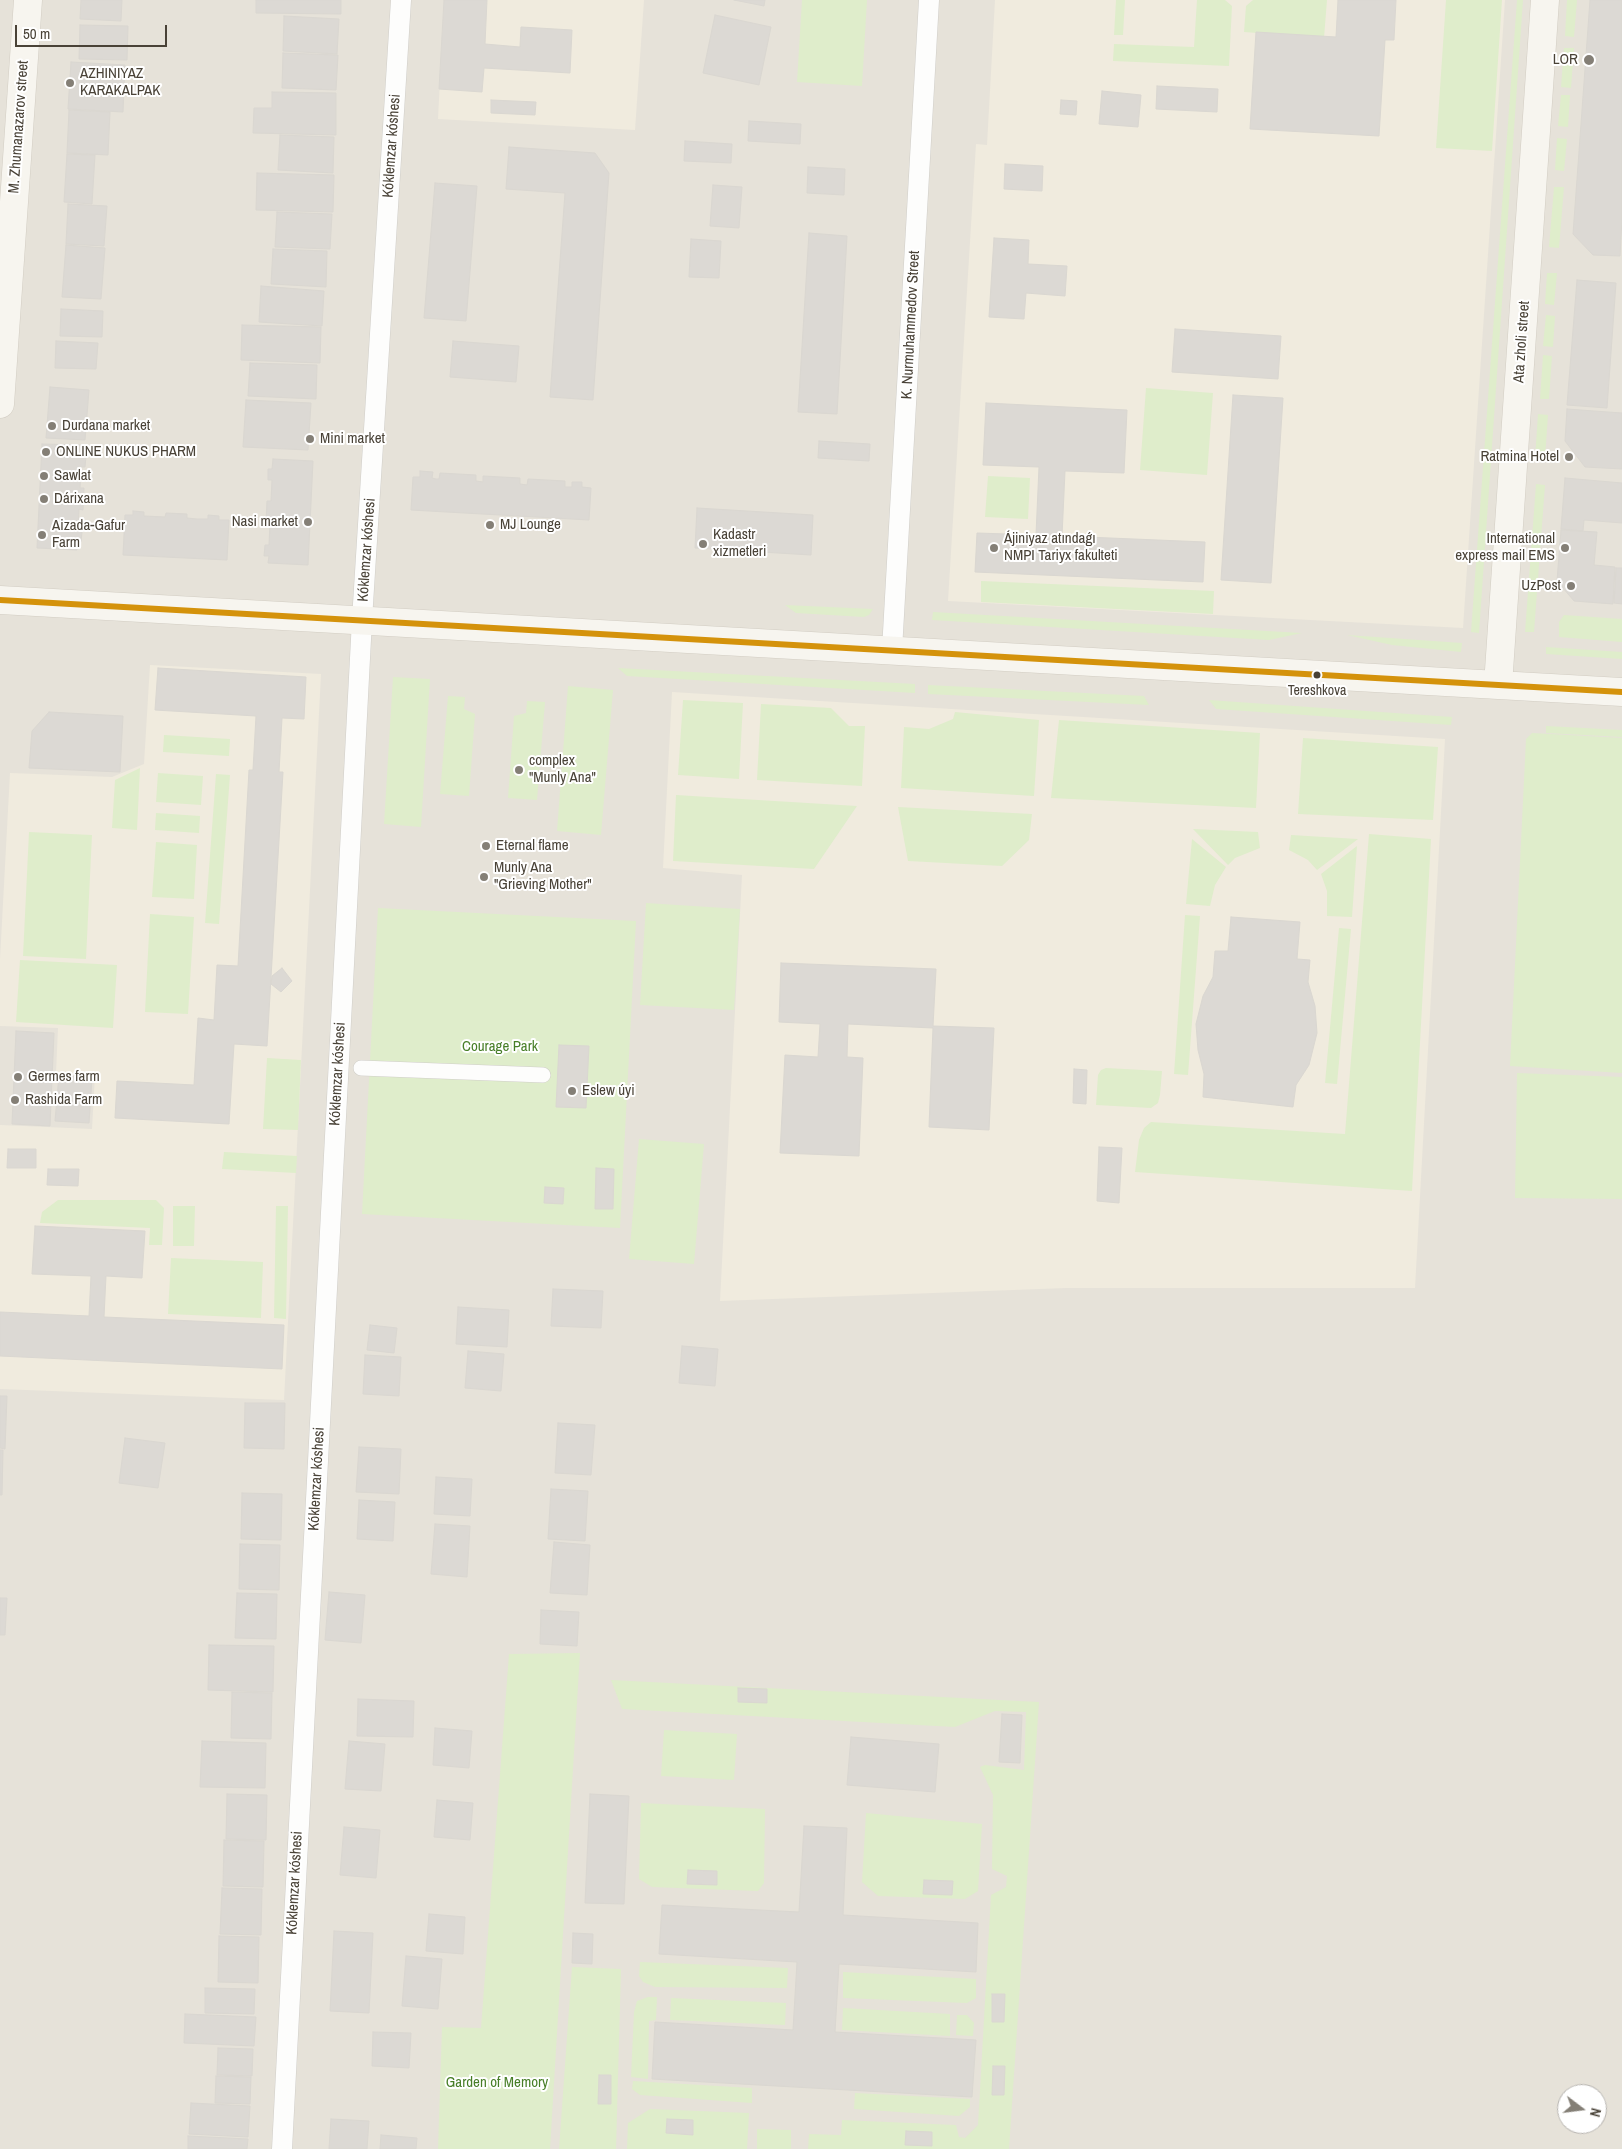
<!DOCTYPE html>
<html>
<head>
<meta charset="utf-8">
<style>
  body { margin:0 }
  #map { position:relative; width:1622px; height:2149px; overflow:hidden; background:#f2f0ec; font-family:"Archivo Narrow",sans-serif }
  canvas { display:block }
  .north { position:absolute; left:1557px; top:2084px; width:50px; height:50px; box-sizing:border-box; background:#fff; border:1px solid #b6b3af; border-radius:50%; rotate:105deg; font-size:14px; font-weight:700; line-height:20px; text-align:center; color:#494237 }
  .north::after { content:''; display:block; margin:auto; width:18px; height:22px; background:#847f76; clip-path:polygon(50% 0,100% 100%,50% 72%,0 100%) }
  .scale { position:absolute; left:15px; top:25px; width:152px; height:22px; box-sizing:border-box; border:2px solid #494237; border-top:0; padding-left:6px; font-size:15px; line-height:18px; white-space:nowrap; color:#494237; -webkit-text-stroke:4px #fff; paint-order:stroke }
</style>
</head>
<body>
<div id="map">
<canvas width="1622" height="2149"></canvas>
<div class="north">N</div>
<div class="scale">50 m</div>
</div>
<script>
const c = document.querySelector('canvas').getContext('2d');
c.lineJoin = 'round';
function paint(path, color) { c.fillStyle = color; c.fill(path, 'evenodd'); }
const poly = rows => new Path2D(rows.map(r => 'M' + r).join(''));
function stroke(path, color, width, dash) { c.strokeStyle = color; c.lineWidth = width; c.lineCap = dash ? 'butt' : 'round'; c.setLineDash(dash || []); c.stroke(path); }
function label(font, color, halo, rows, align = 'center') {
  c.font = font + ' "Archivo Narrow",sans-serif'; c.lineWidth = 4; c.setLineDash([]); c.textBaseline = 'middle'; c.strokeStyle = halo; c.fillStyle = color; for (const [text, x, y, turn = 0] of rows) {
    c.save(); c.translate(x, y); c.rotate((+turn || 0) * Math.PI / 180); c.textAlign = isNaN(turn) ? turn : align; if (halo) c.strokeText(text, 0, 0); c.fillText(text, 0, 0); c.restore();
  }
}
paint(poly([
  [0,0,1622,0,1622,2149,0,2149],
  [1567,2094,1597,2094,1597,2124,1567,2124]
]), '#e6e2d9');
paint(poly([
  [444,0,644,0,635,130,438,119],
  [995,0,1505,0,1463,628,948,601,976,144,987,145],
  [150,665,321,674,284,1400,0,1389,0,1125,92,1129,95,1075,56,1073,58,1028,0,1026,0,959,10,773,112,777,144,764],
  [672,692,1445,739,1415,1288,1066,1288,720,1301,742,875,663,868]
]), '#f0ebde');
paint(poly([
  [802,0,867,0,862,86,797,82],
  [1116,0,1125,0,1123,35,1114,35],
  [1197,0,1225,0,1232,6,1229,66,1113,61,1114,44,1194,47],
  [1253,0,1327,0,1324,38,1244,32,1246,6],
  [1446,0,1502,0,1492,151,1436,148],
  [1517,0,1523,0,1479,633,1471,632],
  [1567,0,1577,0,1574,37,1565,36],
  [1564,48,1574,48,1571,88,1561,87],
  [1561,95,1570,95,1568,127,1558,126],
  [1557,138,1567,139,1564,171,1555,170],
  [1554,187,1564,187,1559,248,1549,247],
  [1547,273,1557,273,1554,305,1545,304],
  [1546,315,1555,316,1553,347,1543,346],
  [1543,355,1552,356,1549,399,1540,399],
  [1146,388,1213,393,1207,475,1140,470],
  [1538,414,1548,415,1545,458,1535,458],
  [988,476,1030,478,1028,519,985,517],
  [1536,484,1545,485,1534,632,1525,632],
  [981,581,1214,591,1213,614,981,602],
  [785,605,873,609,869,615,864,617,796,613],
  [933,612,1302,633,1269,640,932,620],
  [1564,615,1622,619,1622,642,1559,637,1559,622],
  [1347,635,1462,643,1461,652,1392,645],
  [1546,647,1622,652,1622,659,1546,654],
  [618,668,915,684,915,693,627,676],
  [393,677,430,679,421,827,384,824],
  [928,685,1144,696,1149,705,928,694],
  [568,686,613,690,601,835,557,831],
  [448,696,465,697,464,709,475,714,469,796,440,794],
  [683,700,743,703,739,779,678,775],
  [1209,700,1452,717,1451,725,1216,709],
  [527,701,545,702,537,800,508,798,514,716,526,713],
  [761,704,831,708,849,726,865,726,862,786,757,780],
  [955,712,1039,720,1034,796,901,788,904,727,929,729,953,719],
  [1059,720,1260,733,1256,808,1051,798],
  [1546,726,1622,730,1622,737,1546,733],
  [1532,733,1622,738,1622,1073,1510,1066,1526,739],
  [164,735,230,739,229,756,163,752],
  [1303,738,1438,747,1433,820,1298,814],
  [140,768,137,830,112,828,115,780],
  [158,773,203,776,201,805,156,802],
  [216,774,230,775,219,924,205,923],
  [676,795,857,806,814,869,673,861],
  [898,807,1032,814,1029,840,1002,866,908,861],
  [156,813,200,816,199,833,155,830],
  [1193,829,1258,832,1260,848,1235,858,1228,865],
  [29,832,92,835,86,959,23,956],
  [1369,834,1431,839,1412,1191,1135,1172,1139,1140,1144,1128,1151,1122,1345,1134],
  [1291,835,1358,839,1317,870,1308,860,1289,850],
  [1192,839,1226,867,1215,885,1210,906,1186,904],
  [156,842,197,845,194,899,152,897],
  [1357,846,1352,917,1327,916,1327,891,1321,874],
  [646,903,740,909,734,1010,640,1005],
  [378,908,636,921,620,1228,362,1214],
  [150,914,194,917,188,1014,145,1012],
  [1185,915,1200,916,1188,1075,1174,1074],
  [1339,928,1351,929,1337,1084,1325,1083],
  [20,960,117,965,113,1028,16,1022],
  [267,1058,301,1060,298,1130,263,1129],
  [1106,1068,1162,1071,1160,1095,1158,1103,1151,1108,1096,1105,1098,1075,1101,1070],
  [1517,1073,1622,1077,1622,1199,1515,1198],
  [639,1139,704,1144,694,1264,629,1259],
  [224,1152,297,1156,296,1173,222,1169],
  [58,1200,156,1200,164,1208,162,1245,149,1245,150,1228,40,1223,42,1212],
  [173,1206,195,1206,194,1246,173,1246],
  [276,1206,288,1206,286,1319,274,1318],
  [171,1258,263,1262,261,1318,168,1314],
  [580,1653,550,2149,438,2149,442,2027,481,2028,509,1654],
  [611,1680,1039,1702,1009,2149,808,2149,809,2134,841,2135,842,2120,956,2125,959,2137,965,2138,978,2125,991,1895,1006,1887,1007,1876,992,1869,993,1795,980,1767,985,1765,1024,1770,1026,1712,995,1711,955,1727,622,1709],
  [664,1730,737,1734,734,1780,661,1776],
  [641,1803,765,1809,764,1883,758,1891,652,1887,639,1879],
  [866,1813,982,1824,978,1891,965,1899,878,1896,862,1882],
  [640,1962,788,1968,787,1988,655,1987,643,1982,639,1976],
  [572,1967,621,1969,616,2149,559,2149],
  [843,1972,976,1979,976,1998,967,2003,843,1998],
  [648,1997,657,1997,656,2020,649,2021,648,2079,631,2077,634,2012,637,2001],
  [671,1998,786,2003,785,2025,670,2020],
  [843,2008,950,2014,950,2036,842,2030],
  [957,2015,967,2015,974,2023,973,2036,956,2035],
  [633,2081,752,2088,752,2103,640,2095,632,2089],
  [855,2093,970,2099,970,2107,959,2116,854,2109],
  [650,2109,749,2113,747,2149,627,2149,628,2123],
  [757,2129,791,2130,791,2149,757,2149]
]), '#dfedcb');
const building = poly([
  [81,0,122,0,121,21,80,19,81,0],
  [256,0,341,0,341,14,256,13,256,0],
  [444,0,487,0,485,44,520,47,521,27,572,30,570,73,484,68,482,92,439,89,444,0],
  [734,0,765,0,764,6,734,0],
  [1338,0,1396,0,1394,40,1385,40,1379,136,1250,129,1256,32,1336,37,1338,0],
  [1590,0,1622,0,1622,219,1620,256,1593,255,1573,234,1590,0],
  [715,15,771,27,759,85,703,73,715,15],
  [284,16,339,19,337,54,283,51,284,16],
  [80,25,128,26,127,60,79,59,80,25],
  [283,53,338,55,336,90,282,88,283,53],
  [71,62,125,65,123,112,68,109,71,62],
  [1157,86,1218,89,1217,112,1156,109,1157,86],
  [1102,91,1141,95,1138,127,1099,124,1102,91],
  [272,92,336,93,336,135,253,133,254,108,272,108,272,92],
  [491,100,536,102,535,115,491,113,491,100],
  [1061,100,1077,101,1076,115,1060,114,1061,100],
  [69,110,110,112,108,155,67,153,69,110],
  [749,121,801,124,800,144,748,141,749,121],
  [280,135,334,137,333,173,278,170,280,135],
  [685,141,732,144,731,163,684,161,685,141],
  [509,147,595,153,609,173,593,400,550,397,565,193,506,189,509,147],
  [67,154,95,155,92,204,64,202,67,154],
  [1005,164,1043,166,1042,191,1004,189,1005,164],
  [808,167,845,169,844,195,807,193,808,167],
  [257,173,334,175,333,212,256,210,257,173],
  [435,183,477,186,466,321,424,318,435,183],
  [713,185,742,187,739,228,710,226,713,185],
  [68,204,107,206,104,246,66,244,68,204],
  [277,212,332,214,330,249,275,247,277,212],
  [809,233,847,236,837,414,798,412,809,233],
  [994,238,1029,240,1028,264,1067,266,1065,296,1026,293,1024,319,989,317,994,238],
  [691,239,721,241,719,278,689,277,691,239],
  [66,245,105,248,101,299,62,297,66,245],
  [273,249,327,251,326,287,271,284,273,249],
  [1577,280,1616,283,1607,408,1567,405,1577,280],
  [261,286,324,291,322,326,259,322,261,286],
  [61,309,103,311,102,337,60,336,61,309],
  [242,325,321,327,320,363,241,360,242,325],
  [1175,329,1281,336,1278,379,1172,372,1175,329],
  [56,341,98,343,96,369,55,368,56,341],
  [453,341,519,346,516,382,450,377,453,341],
  [250,363,317,365,316,399,248,396,250,363],
  [50,387,89,390,85,440,46,438,50,387],
  [1233,395,1283,398,1271,583,1221,580,1233,395],
  [246,400,311,403,308,450,243,447,246,400],
  [986,403,1127,410,1124,473,1065,471,1062,536,1205,542,1203,582,975,572,977,533,1036,535,1039,467,983,465,986,403],
  [1567,409,1622,413,1622,469,1585,467,1565,441,1567,409],
  [819,441,870,444,869,461,818,458,819,441],
  [42,444,82,445,82,455,86,456,85,467,81,467,80,488,84,488,83,510,79,509,78,531,82,532,81,542,77,542,77,550,37,548,42,444],
  [273,459,313,461,308,565,268,563,269,556,264,556,265,545,269,545,270,523,266,523,267,501,271,501,272,480,268,480,268,469,272,469,273,459],
  [420,471,433,472,432,478,436,479,439,479,440,473,476,475,476,481,483,482,483,476,520,478,520,484,527,485,528,479,565,481,565,487,572,487,572,482,582,482,582,487,591,488,589,520,411,510,413,477,420,477,420,471],
  [1565,478,1622,483,1622,523,1584,520,1583,531,1561,529,1565,478],
  [697,508,813,515,811,555,695,548,697,508],
  [133,511,144,512,144,516,165,517,166,513,187,514,187,518,197,519,208,519,208,515,219,516,219,520,229,520,227,560,123,555,125,515,133,515,133,511],
  [1561,530,1597,532,1594,565,1615,567,1613,604,1574,601,1557,581,1561,530],
  [1616,568,1622,568,1622,604,1614,603,1616,568],
  [158,668,306,677,304,719,282,718,279,772,283,772,267,1046,234,1044,229,1124,115,1118,117,1081,194,1085,198,1018,214,1020,217,965,238,966,249,770,253,770,256,716,155,710,158,668],
  [49,712,123,716,120,772,29,768,32,731,49,712],
  [1231,917,1300,922,1297,959,1310,960,1308,982,1315,1006,1317,1033,1309,1065,1296,1085,1293,1107,1203,1097,1204,1074,1198,1050,1196,1024,1203,996,1213,977,1215,951,1228,951,1231,917],
  [781,963,936,969,933,1026,994,1028,989,1130,929,1127,933,1028,848,1024,847,1057,863,1058,859,1156,780,1153,785,1055,818,1057,820,1024,779,1022,781,963],
  [282,968,292,981,281,992,271,984,272,976,282,968],
  [16,1031,54,1033,50,1126,12,1124,16,1031],
  [559,1045,589,1046,586,1108,556,1107,559,1045],
  [1074,1069,1087,1070,1086,1104,1073,1103,1074,1069],
  [59,1075,92,1078,89,1123,55,1121,59,1075],
  [1099,1147,1122,1148,1119,1203,1097,1201,1099,1147],
  [8,1149,36,1149,36,1168,7,1168,8,1149],
  [596,1168,614,1169,613,1209,595,1209,596,1168],
  [48,1169,79,1169,78,1186,47,1185,48,1169],
  [545,1187,564,1188,563,1204,544,1203,545,1187],
  [35,1226,145,1231,142,1278,106,1276,104,1317,284,1325,282,1369,0,1356,0,1312,89,1316,91,1276,32,1274,35,1226],
  [553,1289,603,1291,601,1328,551,1326,553,1289],
  [458,1307,509,1310,507,1347,456,1344,458,1307],
  [370,1325,397,1328,394,1353,367,1350,370,1325],
  [682,1346,718,1349,715,1386,679,1383,682,1346],
  [468,1351,504,1354,501,1391,465,1388,468,1351],
  [365,1355,401,1357,399,1396,363,1394,365,1355],
  [0,1396,7,1396,5,1449,0,1448,0,1396],
  [245,1403,285,1403,284,1449,244,1448,245,1403],
  [558,1423,595,1425,591,1475,555,1473,558,1423],
  [125,1438,165,1443,158,1488,119,1483,125,1438],
  [359,1447,401,1449,399,1494,356,1492,359,1447],
  [0,1450,3,1450,2,1495,0,1495,0,1450],
  [436,1477,472,1479,470,1516,434,1514,436,1477],
  [551,1489,588,1491,585,1541,548,1539,551,1489],
  [242,1493,282,1494,281,1540,241,1539,242,1493],
  [359,1500,395,1502,393,1541,357,1539,359,1500],
  [435,1524,470,1526,467,1577,431,1574,435,1524],
  [554,1542,590,1545,587,1595,550,1593,554,1542],
  [240,1544,280,1545,279,1590,239,1589,240,1544],
  [329,1592,365,1595,361,1643,325,1640,329,1592],
  [237,1593,277,1594,276,1639,235,1638,237,1593],
  [0,1598,7,1598,5,1635,0,1635,0,1598],
  [541,1610,579,1612,577,1646,540,1644,541,1610],
  [209,1645,274,1646,273,1692,208,1690,209,1645],
  [738,1688,767,1689,767,1703,738,1702,738,1688],
  [232,1692,272,1693,271,1739,231,1738,232,1692],
  [358,1699,414,1701,413,1737,357,1736,358,1699],
  [1002,1714,1022,1715,1020,1763,999,1762,1002,1714],
  [435,1728,472,1731,469,1768,433,1765,435,1728],
  [851,1737,939,1744,935,1792,847,1785,851,1737],
  [202,1741,266,1743,265,1788,200,1787,202,1741],
  [349,1741,385,1744,381,1791,345,1789,349,1741],
  [227,1794,267,1795,266,1840,226,1839,227,1794],
  [590,1794,629,1796,624,1904,585,1903,590,1794],
  [437,1800,473,1803,470,1840,434,1837,437,1800],
  [804,1826,847,1828,843,1915,978,1923,976,1972,839,1964,835,2032,976,2040,972,2097,652,2079,655,2022,793,2030,797,1962,659,1954,662,1905,799,1912,804,1826],
  [344,1827,380,1830,376,1878,340,1875,344,1827],
  [224,1840,264,1841,263,1887,223,1886,224,1840],
  [688,1870,717,1871,717,1885,687,1884,688,1870],
  [924,1880,953,1881,952,1895,923,1894,924,1880],
  [222,1888,262,1889,261,1935,220,1934,222,1888],
  [429,1914,465,1917,463,1954,426,1951,429,1914],
  [334,1931,373,1933,369,2013,330,2011,334,1931],
  [573,1933,593,1934,592,1964,572,1963,573,1933],
  [219,1936,259,1937,258,1983,218,1982,219,1936],
  [406,1956,442,1959,438,2009,402,2006,406,1956],
  [205,1988,255,1989,254,2014,205,2013,205,1988],
  [992,1994,1005,1994,1004,2022,992,2022,992,1994],
  [185,2014,256,2017,254,2046,184,2043,185,2014],
  [373,2032,411,2033,409,2068,372,2066,373,2032],
  [218,2048,253,2049,252,2076,217,2075,218,2048],
  [993,2066,1005,2066,1004,2095,992,2095,993,2066],
  [599,2075,611,2075,611,2104,598,2104,599,2075],
  [216,2076,251,2077,250,2104,215,2103,216,2076],
  [191,2103,250,2106,248,2137,189,2134,191,2103],
  [331,2119,369,2121,367,2149,329,2149,331,2119],
  [667,2119,693,2120,693,2135,666,2133,667,2119],
  [906,2131,932,2132,932,2146,905,2145,906,2131],
  [381,2135,417,2138,416,2149,380,2149,381,2135],
  [188,2136,248,2139,247,2149,188,2149,188,2136]
]);
paint(building, '#dcd9d4');
stroke(building, '#dad7d1', 1);
const pedestrian = poly([
  [361,1068,543,1075]
]);
const minor = poly([
  [892,650,929,0],
  [282,2149,362,620,401,0]
]);
const secondary = poly([
  [0,404,28,0],
  [0,600,1622,692],
  [1498,685,1545,0]
]);
stroke(pedestrian, '#d0cec9', 16);
stroke(minor, '#d0cec9', 21);
stroke(secondary, '#d2cdc3', 29);
stroke(pedestrian, '#fdfdfc', 15);
stroke(minor, '#fdfdfc', 20);
stroke(secondary, '#f7f5ef', 28);
stroke(poly([
  [0,600,1622,692]
]), '#d4920b', 6);
for (const [x, y, r, color] of [
  [1589,60,6,"#847f76"],
  [70,83,5,"#847f76"],
  [52,426,5,"#847f76"],
  [310,439,5,"#847f76"],
  [46,452,5,"#847f76"],
  [1569,457,5,"#847f76"],
  [44,476,5,"#847f76"],
  [44,499,5,"#847f76"],
  [308,522,5,"#847f76"],
  [490,525,5,"#847f76"],
  [42,535,5,"#847f76"],
  [703,544,5,"#847f76"],
  [994,548,5,"#847f76"],
  [1565,548,5,"#847f76"],
  [1571,586,5,"#847f76"],
  [1317,675,4.5,"#494237"],
  [519,770,5,"#847f76"],
  [486,846,5,"#847f76"],
  [484,877,5,"#847f76"],
  [18,1077,5,"#847f76"],
  [572,1091,5,"#847f76"],
  [15,1100,5,"#847f76"]
]) { const dot = new Path2D(); dot.arc(x, y, r, 0, 2 * Math.PI); c.fillStyle = color; c.fill(dot); stroke(dot, '#fff', 2); }
label('14px', '#494237', '#fff', [
  ["Tereshkova",1317,691]
]);
label('15px', '#494237', '#fff', [
  ["LOR",1578,60,"right"],
  ["AZHINIYAZ",80,74],
  ["KARAKALPAK",80,91],
  ["Durdana market",62,426],
  ["Mini market",320,439],
  ["ONLINE NUKUS PHARM",56,452],
  ["Ratmina Hotel",1559,457,"right"],
  ["Sawlat",54,476],
  ["Dárixana",54,499],
  ["Nasi market",298,522,"right"],
  ["MJ Lounge",500,525],
  ["Aizada-Gafur",52,526],
  ["Farm",52,543],
  ["Kadastr",713,535],
  ["xizmetleri",713,552],
  ["Ájiniyaz atındaǵı",1004,539],
  ["NMPI Tariyx fakulteti",1004,556],
  ["International",1555,539,"right"],
  ["express mail EMS",1555,556,"right"],
  ["UzPost",1561,586,"right"],
  ["complex",529,761],
  ["\"Munly Ana\"",529,778],
  ["Eternal flame",496,846],
  ["Munly Ana",494,868],
  ["\"Grieving Mother\"",494,885],
  ["Germes farm",28,1077],
  ["Eslew úyi",582,1091],
  ["Rashida Farm",25,1100]
], 'left');
label('15px', '#494237', '#fff', [
  ["M. Zhumanazarov street",19,127,-86],
  ["Kóklemzar kóshesi",392,146,-86],
  ["K. Nurmuhammedov Street",911,325,-87],
  ["Ata zholi street",1522,342,-86],
  ["Kóklemzar kóshesi",367,550,-86],
  ["Kóklemzar kóshesi",338,1074,-87],
  ["Kóklemzar kóshesi",317,1479,-87],
  ["Kóklemzar kóshesi",295,1883,-87]
]);
label('15px', '#477e27', '#fff', [
  ["Courage Park",500,1047],
  ["Garden of Memory",497,2083]
]);
</script>
</body>
</html>
